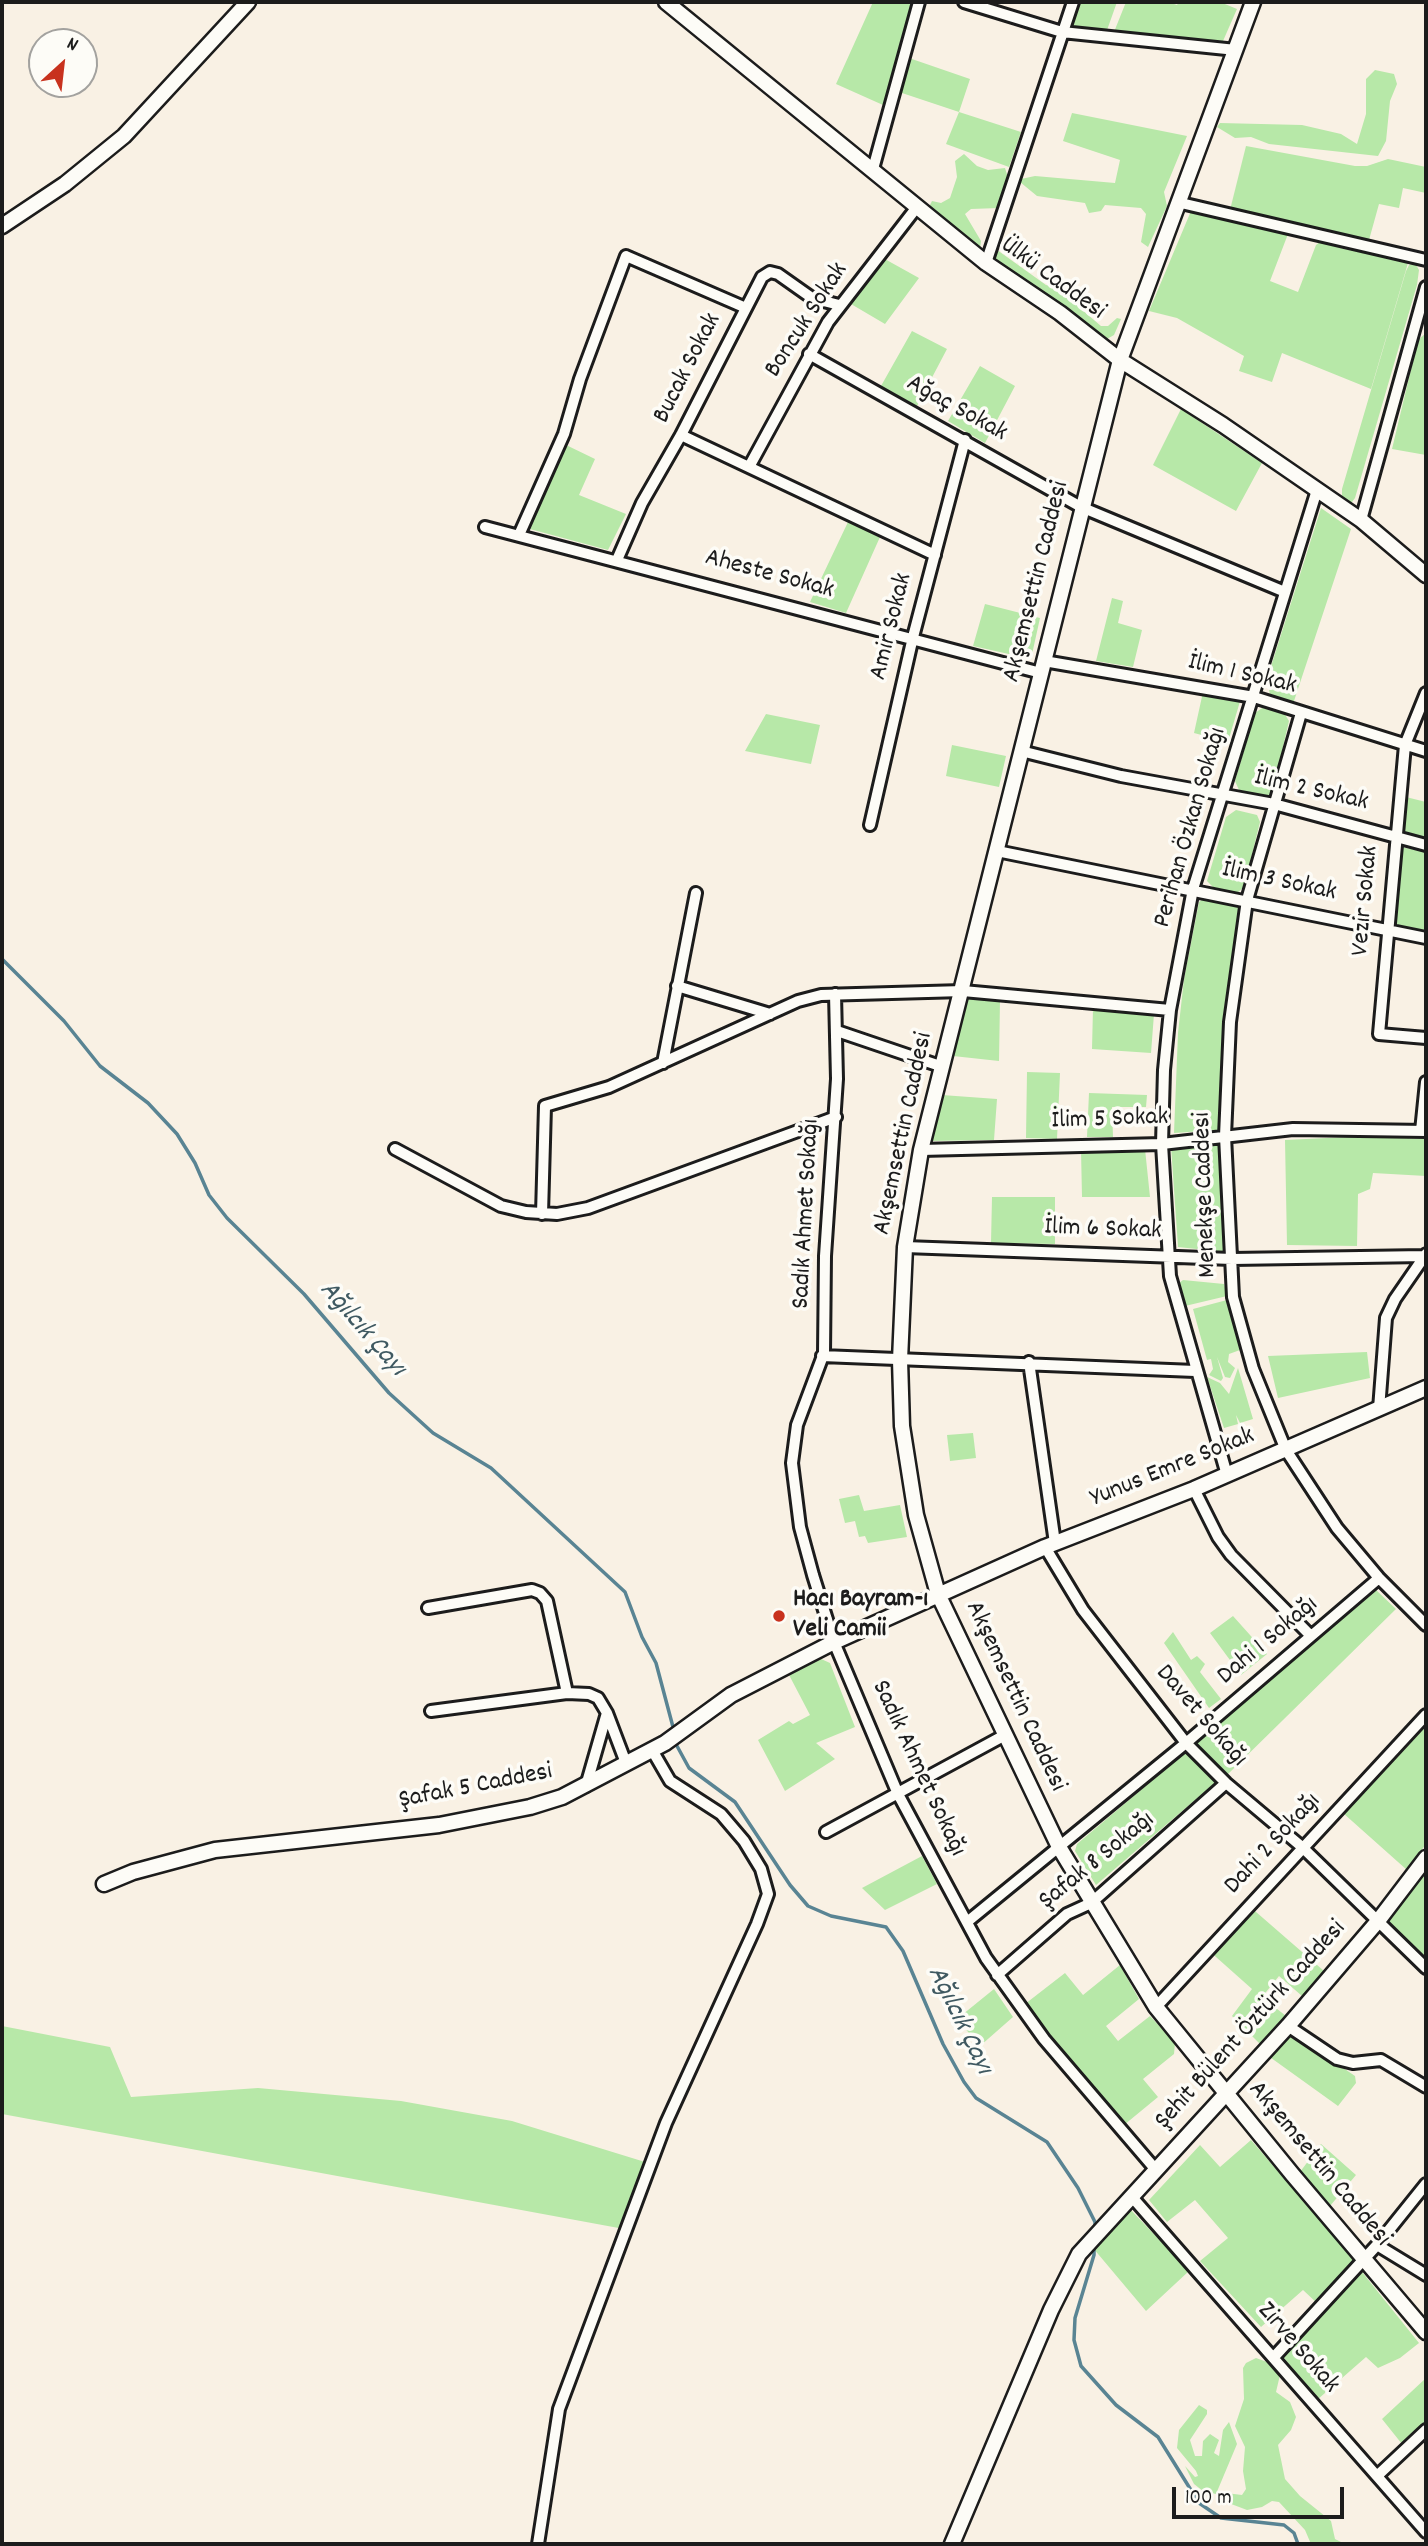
<!DOCTYPE html>
<html>
<head>
<meta charset="utf-8">
<style>
  body { margin:0 }
  #map { position:relative; width:1428px; height:2546px; overflow:hidden; background:#f9f1e4; font-family:Dekko,sans-serif }
  canvas { display:block }
  .frame { position:absolute; inset:0; border:4px solid #1c1c1c; pointer-events:none }
  .north { position:absolute; left:28px; top:28px; width:70px; height:70px; box-sizing:border-box; background:#fdfcf7; border:2px solid #a3a29f; border-radius:50%; rotate:27deg; font-size:19px; font-weight:700; line-height:28px; text-align:center; color:#1c1c1c }
  .north::after { content:''; display:block; margin:auto; width:24px; height:32px; background:#c8321e; clip-path:polygon(50% 0,100% 100%,50% 72%,0 100%) }
  .scale { position:absolute; left:1172px; top:2487px; width:172px; height:32px; box-sizing:border-box; border:4px solid #1c1c1c; border-top:0; padding-left:9px; font-size:21px; line-height:24px; white-space:nowrap; color:#1c1c1c; -webkit-text-stroke:5px #fdfcf7; paint-order:stroke }
</style>
</head>
<body>
<div id="map">
<canvas width="1428" height="2546"></canvas>
<div class="frame"></div>
<div class="north">N</div>
<div class="scale">100 m</div>
</div>
<script>
const c = document.querySelector('canvas').getContext('2d');
c.lineJoin = 'round';
function paint(path, color) { c.fillStyle = color; c.fill(path, 'evenodd'); }
const poly = rows => new Path2D(rows.map(r => 'M' + r).join(''));
function stroke(path, color, width, dash) { c.strokeStyle = color; c.lineWidth = width; c.lineCap = dash ? 'butt' : 'round'; c.setLineDash(dash || []); c.stroke(path); }
function label(font, color, halo, rows, align = 'center') {
  c.font = font + ' Dekko,sans-serif'; c.lineWidth = 7; c.setLineDash([]); c.textBaseline = 'middle'; c.strokeStyle = halo; c.fillStyle = color; for (const [text, x, y, turn = 0] of rows) {
    c.save(); c.translate(x, y); c.rotate((+turn || 0) * Math.PI / 180); c.textAlign = isNaN(turn) ? turn : align; if (halo) c.strokeText(text, 0, 0); c.fillText(text, 0, 0); c.restore();
  }
}
paint(poly([
  [873,2,914,2,883,105,836,84],
  [1076,2,1117,2,1106,33,1067,26],
  [1126,2,1168,2,1177,5,1179,2,1220,2,1237,9,1223,41,1114,32],
  [909,58,970,79,959,112,1021,132,1009,167,946,144,959,112,899,92],
  [1375,70,1394,74,1397,84,1390,101,1386,141,1378,156,1269,144,1251,137,1235,138,1217,127,1220,123,1302,125,1341,134,1357,144,1366,114,1366,79],
  [1072,113,1187,136,1164,192,1167,206,1148,247,1141,242,1146,214,1141,208,1105,205,1101,211,1089,213,1085,203,1037,196,1020,182,1021,179,1035,176,1115,183,1120,160,1063,141],
  [1246,146,1355,166,1367,166,1388,159,1426,167,1426,193,1403,188,1399,208,1379,204,1369,240,1230,210],
  [964,154,977,166,988,170,1005,168,1009,181,999,208,971,209,965,214,981,241,980,249,928,209,932,201,941,203,950,198,957,177,955,161],
  [1191,211,1288,234,1270,281,1298,292,1316,245,1321,241,1408,263,1371,389,1282,353,1272,382,1239,371,1244,356,1177,318,1149,311],
  [993,247,1046,285,1055,287,1101,326,1108,326,1117,318,1121,319,1114,335,1107,339,990,260],
  [883,258,919,278,885,324,851,304],
  [1415,263,1419,270,1417,285,1355,498,1349,506,1342,501,1342,489,1406,271,1409,265],
  [912,331,947,349,917,406,881,386],
  [1426,333,1426,455,1392,449,1418,340],
  [980,366,1015,386,985,443,948,421],
  [1181,409,1262,463,1236,511,1153,465],
  [564,444,595,459,579,495,626,514,608,550,526,528],
  [1321,508,1351,529,1293,704,1270,695,1267,679],
  [848,522,880,537,846,613,810,602],
  [1112,598,1123,601,1118,623,1142,630,1133,667,1096,661],
  [985,604,1040,618,1031,659,973,646],
  [1203,692,1241,698,1228,742,1194,733],
  [1265,706,1284,713,1289,721,1274,786,1269,795,1264,796,1239,790,1235,781,1255,713],
  [766,714,820,725,811,764,745,751],
  [952,745,1006,756,999,787,946,776],
  [1406,797,1426,802,1426,839,1402,833],
  [1236,810,1257,815,1260,822,1244,887,1237,893,1213,887,1207,881,1226,817],
  [1401,847,1426,852,1426,933,1392,925],
  [1203,899,1239,907,1223,1017,1218,1130,1174,1133,1178,1033,1184,979,1199,902],
  [969,996,1000,1000,999,1061,953,1056],
  [1093,1008,1154,1014,1151,1053,1092,1049],
  [1027,1072,1060,1073,1057,1139,1026,1138],
  [1089,1093,1147,1095,1146,1107,1112,1107,1113,1137,1087,1137],
  [942,1095,997,1099,994,1140,931,1141],
  [1369,1136,1426,1139,1426,1176,1373,1173,1370,1189,1358,1194,1357,1246,1287,1245,1285,1140],
  [1218,1142,1225,1252,1178,1247,1171,1146],
  [1145,1149,1150,1197,1082,1197,1081,1150],
  [992,1197,1055,1197,1055,1244,991,1243],
  [1183,1280,1224,1284,1227,1296,1185,1306,1179,1283],
  [1227,1300,1240,1350,1229,1354,1228,1362,1235,1368,1230,1378,1225,1377,1217,1357,1223,1378,1221,1381,1209,1375,1213,1369,1211,1359,1207,1360,1193,1309],
  [1367,1352,1370,1378,1278,1398,1268,1356],
  [1238,1368,1253,1419,1240,1423,1236,1415,1238,1424,1224,1428,1207,1377,1220,1383,1229,1394],
  [973,1433,976,1458,950,1461,947,1435],
  [859,1495,864,1511,900,1505,907,1537,868,1543,865,1536,859,1537,855,1521,845,1523,839,1499],
  [1375,1589,1396,1609,1226,1776,1195,1743],
  [1233,1616,1267,1654,1241,1675,1210,1633],
  [1173,1632,1191,1660,1197,1656,1205,1664,1200,1672,1221,1699,1209,1708,1164,1643],
  [819,1658,830,1663,855,1727,816,1743,835,1759,785,1791,758,1740,789,1721,793,1724,810,1715,788,1673],
  [1426,1721,1426,1844,1407,1870,1343,1813],
  [1187,1751,1216,1782,1096,1885,1075,1851,1077,1844],
  [922,1856,937,1884,885,1910,862,1888],
  [1426,1872,1426,1958,1386,1922],
  [1248,1905,1324,1971,1302,1996,1279,1976,1262,1997,1286,2016,1262,2046,1232,2016,1252,1989,1207,1949],
  [1120,1965,1139,1999,1106,2026,1118,2041,1150,2016,1175,2043,1174,2054,1143,2079,1158,2097,1124,2125,1025,2004,1065,1973,1083,1995],
  [994,1989,1013,2017,980,2046,957,2019],
  [2,2026,110,2047,131,2097,258,2088,401,2101,512,2121,645,2162,624,2229,2,2114],
  [1292,2033,1355,2076,1356,2083,1338,2106,1267,2055,1286,2034],
  [1251,2140,1357,2263,1318,2304,1303,2290,1261,2327,1200,2261,1228,2238,1195,2200,1167,2222,1149,2200,1200,2145,1220,2167],
  [1321,2144,1356,2175,1330,2206,1300,2172],
  [1129,2208,1189,2271,1146,2311,1093,2248],
  [1358,2267,1419,2343,1400,2358,1378,2368,1366,2357,1317,2400,1280,2353],
  [1256,2358,1267,2362,1280,2375,1276,2392,1290,2402,1296,2417,1291,2430,1278,2445,1285,2479,1300,2496,1331,2521,1335,2539,1345,2544,1311,2544,1305,2530,1279,2502,1272,2501,1262,2507,1247,2510,1218,2499,1226,2493,1242,2495,1246,2489,1243,2471,1245,2447,1235,2426,1244,2399,1243,2368,1246,2363],
  [1426,2378,1426,2423,1402,2444,1382,2419],
  [1199,2405,1207,2410,1207,2414,1190,2440,1195,2456,1202,2456,1203,2441,1210,2434,1219,2440,1214,2453,1219,2456,1223,2430,1229,2422,1237,2444,1216,2494,1203,2491,1194,2484,1185,2466,1195,2477,1198,2476,1196,2471,1177,2448,1179,2430]
]), '#b7e8a8');
stroke(poly([
  [2,959,64,1021,100,1066,148,1103,177,1134,195,1163,209,1195,227,1218,304,1294,389,1393,433,1433,491,1468,625,1592,642,1637,656,1663,673,1727],
  [677,1746,689,1768,735,1802,790,1885,808,1906,831,1916,886,1927,903,1951,943,2044,964,2082,976,2098,1047,2142,1078,2188,1095,2222,1095,2229],
  [1094,2244,1094,2255,1075,2318,1074,2340,1081,2366,1116,2405,1158,2437,1199,2503,1221,2518,1284,2525,1294,2533,1298,2544]
]), '#598493', 3.5);
const minor = poly([
  [964,2,1062,32,1236,50],
  [873,169,919,2],
  [1181,203,1426,260],
  [986,263,1073,2],
  [809,354,1081,507,1285,592],
  [681,435,935,555],
  [749,467,828,322,917,207],
  [1361,520,1426,287],
  [485,527,1041,673],
  [519,535,564,434,580,379,626,256,746,308],
  [617,560,642,503,681,435,762,277,770,272,778,274,812,298,839,305],
  [1044,661,1254,697,1426,751],
  [1426,693,1405,745,1379,1034,1426,1038],
  [1301,713,1247,900,1230,1022,1225,1136,1233,1297,1253,1369,1286,1450,1337,1528,1379,1578,1426,1625],
  [1021,751,1121,776,1274,804,1426,845],
  [870,825,913,637,965,440],
  [997,851,1426,938],
  [677,986,770,1014],
  [835,994,837,1079,825,1256,824,1353,797,1425,792,1463,800,1527,813,1575,834,1642,898,1794,986,1958,1044,2039,1156,2170],
  [837,1031,943,1067],
  [663,1063,696,893],
  [1421,1131,1426,1082],
  [395,1149,501,1206,526,1212,557,1214,588,1208,836,1117],
  [921,1150,1162,1144,1293,1129,1426,1131],
  [542,1214,545,1106,609,1087,798,1001,821,995,963,991,1170,1010],
  [905,1247,1232,1259,1425,1256],
  [822,1356,1195,1371],
  [1029,1362,1055,1543],
  [1379,1409,1386,1318,1395,1299,1426,1254],
  [1227,1475,1170,1276,1162,1144,1164,1070,1170,1010,1193,889,1317,490],
  [1194,1489,1218,1537,1231,1555,1311,1636],
  [1045,1547,1083,1610,1186,1743,1226,1783,1302,1847,1426,1968],
  [428,1608,532,1590,540,1593,547,1601,567,1693],
  [431,1711,567,1693,589,1694,598,1698,607,1713,626,1763],
  [586,1786,607,1713],
  [826,1832,1005,1735],
  [967,1922,1186,1743,1379,1578],
  [997,1975,1067,1914,1091,1903,1226,1783],
  [1156,2007,1426,1715],
  [1288,2026,1337,2059,1353,2063,1381,2060,1426,2087],
  [1132,2197,1426,2532],
  [1377,2245,1426,2275],
  [1274,2357,1377,2245,1426,2184],
  [1377,2476,1426,2430],
  [538,2544,559,2409,666,2123,757,1924,768,1894,761,1869,744,1841,721,1814,670,1781,652,1750]
]);
const tertiary = poly([
  [666,2,986,263,1060,313,1120,360,1223,425,1361,520,1426,575],
  [1253,2,1120,360,921,1150,905,1247,900,1360,902,1426,916,1515,938,1594,1059,1847,1156,2007,1292,2174,1426,2332],
  [2,226,65,184,124,136,248,2],
  [104,1884,133,1872,215,1850,439,1825,530,1807,562,1797,665,1743,731,1695,834,1642,1045,1547,1194,1489,1426,1388],
  [952,2544,1051,2310,1079,2254,1288,2026,1378,1921,1426,1858]
]);
stroke(minor, '#1c1c1c', 16);
stroke(tertiary, '#1c1c1c', 19);
stroke(minor, '#fdfcf7', 10);
stroke(tertiary, '#fdfcf7', 14);
for (const [x, y, r, color] of [
  [779,1616,7,"#c8321e"]
]) { const dot = new Path2D(); dot.arc(x, y, r, 0, 2 * Math.PI); c.fillStyle = color; c.fill(dot); stroke(dot, '#fdfcf7', 2.5); }
label('26px', '#1c1c1c', '#fdfcf7', [
  ["Ülkü Caddesi",1052,280,36],
  ["Boncuk Sokak",808,321,-57],
  ["Bucak Sokak",689,369,-63],
  ["Ağaç Sokak",956,410,29],
  ["Aheste Sokak",769,576,15],
  ["Akşemsettin Caddesi",1038,582,-76],
  ["Amir Sokak",893,627,-76],
  ["İlim 1 Sokak",1242,676,13],
  ["İlim 2 Sokak",1311,792,13],
  ["Perihan Özkan Sokağı",1192,828,-74],
  ["İlim 3 Sokak",1279,883,12],
  ["Vezir Sokak",1367,901,-85],
  ["İlim 5 Sokak",1110,1121,-2],
  ["Akşemsettin Caddesi",905,1134,-78],
  ["Menekşe Caddesi",1207,1195,-92],
  ["Sadık Ahmet Sokağı",808,1214,-87],
  ["İlim 6 Sokak",1103,1231,2],
  ["Yunus Emre Sokak",1173,1469,-22],
  ["Dahi 1 Sokağı",1269,1642,-40],
  ["Akşemsettin Caddesi",1014,1697,65],
  ["Davet Sokağı",1200,1717,49],
  ["Sadık Ahmet Sokağı",917,1769,65],
  ["Şafak 5 Caddesi",476,1788,-11],
  ["Dahi 2 Sokağı",1274,1845,-47],
  ["Şafak 8 Sokağı",1098,1862,-39],
  ["Şehit Bülent Öztürk Caddesi",1252,2026,-48],
  ["Akşemsettin Caddesi",1318,2165,50],
  ["Zirve Sokak",1297,2349,49]
]);
label('bold 26px', '#1c1c1c', '#fdfcf7', [
  ["Hacı Bayram-ı",793,1601],
  ["Veli Camii",793,1631]
], 'left');
label('italic 28px', '#3f5961', '#fdfcf7', [
  ["Ağılcık Çayı",361,1330,49],
  ["Ağılcık Çayı",958,2021,64]
]);
</script>
</body>
</html>
